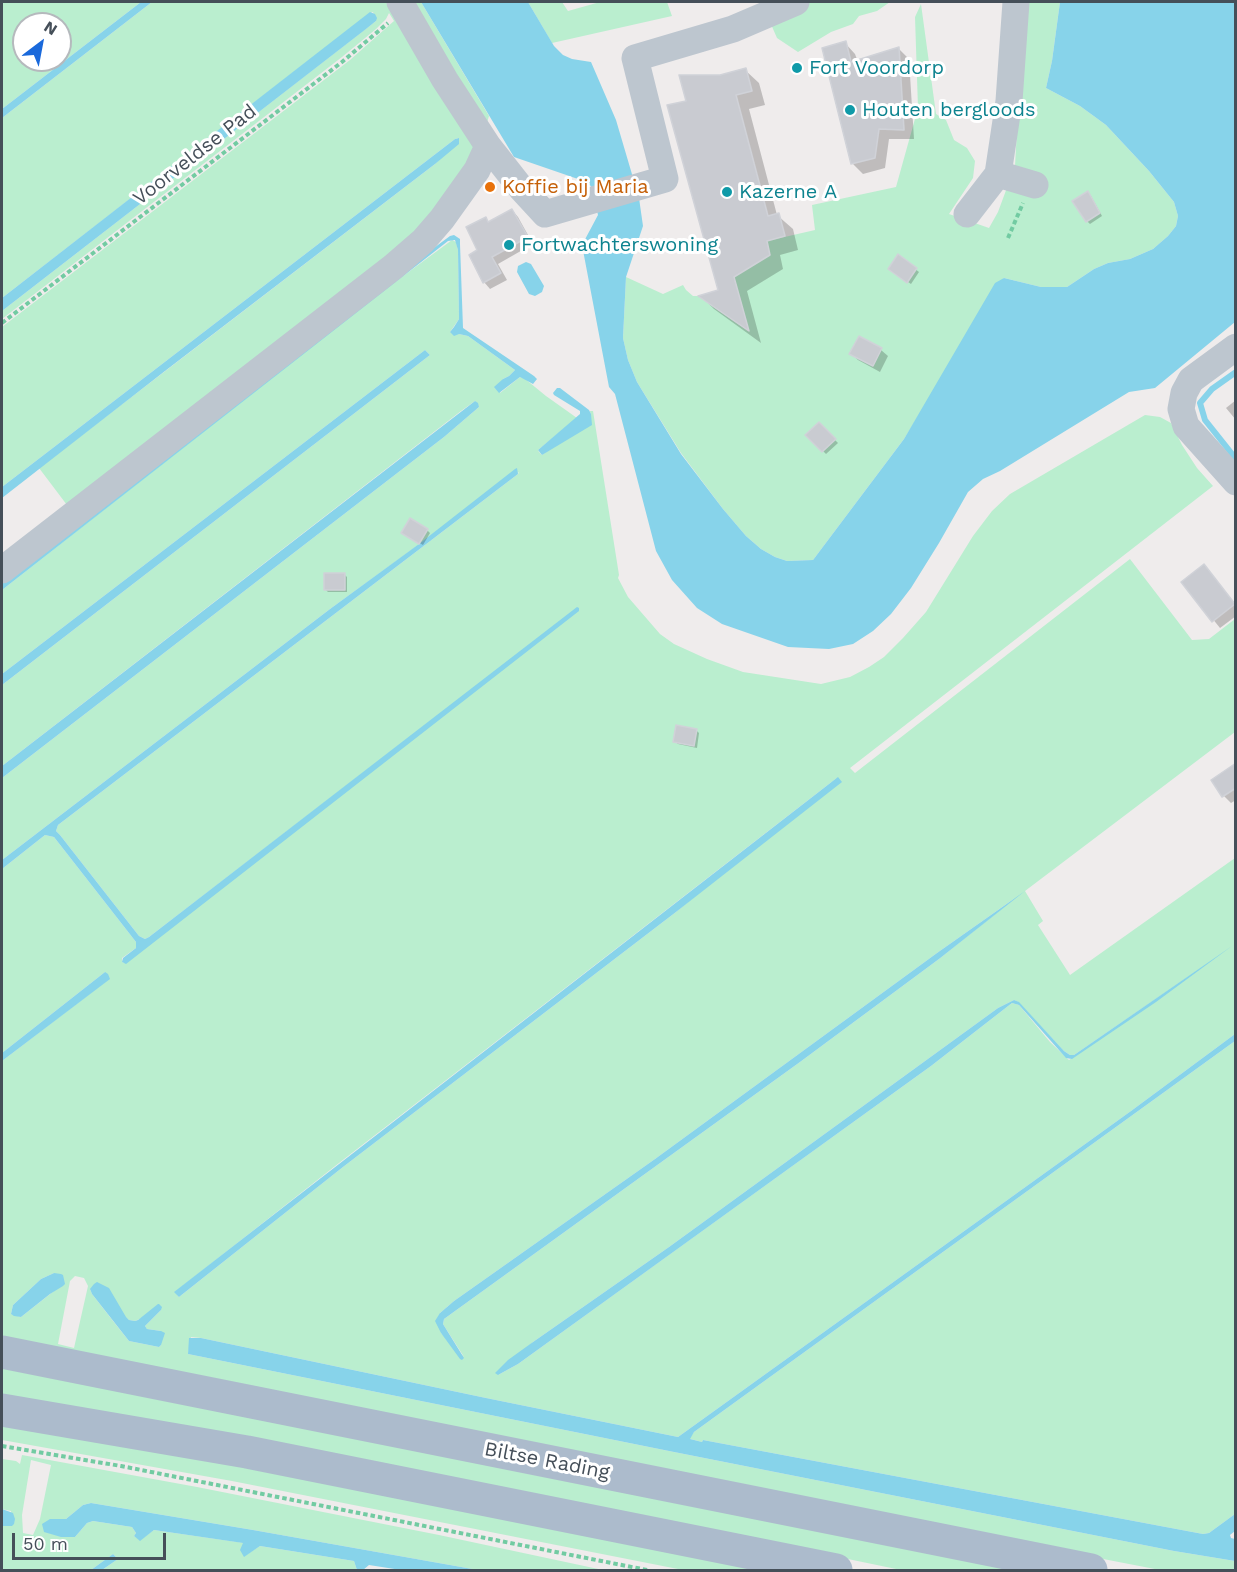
<!DOCTYPE html>
<html>
<head>
<meta charset="utf-8">
<style>
  body { margin:0 }
  #map { position:relative; width:1237px; height:1572px; overflow:hidden; background:#efecec; font-family:"Work Sans",sans-serif }
  canvas { display:block }
  .frame { position:absolute; inset:0; border:3px solid #454f59; pointer-events:none }
  .north { position:absolute; left:12px; top:12px; width:60px; height:60px; box-sizing:border-box; background:#fff; border:2px solid #b5b9bd; border-radius:50%; rotate:32deg; font-size:16px; font-weight:700; line-height:24px; text-align:center; color:#454f59 }
  .north::after { content:''; display:block; margin:auto; width:21px; height:27px; background:#1a69db; clip-path:polygon(50% 0,100% 100%,50% 72%,0 100%) }
  .scale { position:absolute; left:12px; top:1533px; width:154px; height:27px; box-sizing:border-box; border:3px solid #454f59; border-top:0; padding-left:8px; font-size:18px; line-height:21px; white-space:nowrap; color:#454f59; -webkit-text-stroke:4px #fff; paint-order:stroke }
</style>
</head>
<body>
<div id="map">
<canvas width="1237" height="1572"></canvas>
<div class="frame"></div>
<div class="north">N</div>
<div class="scale">50 m</div>
</div>
<script>
const c = document.querySelector('canvas').getContext('2d');
c.lineJoin = 'round';
function paint(path, color) { c.fillStyle = color; c.fill(path, 'evenodd'); }
const poly = rows => new Path2D(rows.map(r => 'M' + r).join(''));
function stroke(path, color, width, dash) { c.strokeStyle = color; c.lineWidth = width; c.lineCap = dash ? 'butt' : 'round'; c.setLineDash(dash || []); c.stroke(path); }
function label(font, color, halo, rows, align = 'center') {
  c.font = font + ' "Work Sans",sans-serif'; c.lineWidth = 6; c.setLineDash([]); c.textBaseline = 'middle'; c.strokeStyle = halo; c.fillStyle = color; for (const [text, x, y, turn = 0] of rows) {
    c.save(); c.translate(x, y); c.rotate((+turn || 0) * Math.PI / 180); c.textAlign = isNaN(turn) ? turn : align; if (halo) c.strokeText(text, 0, 0); c.fillText(text, 0, 0); c.restore();
  }
}
paint(poly([
  [2,2,141,2,2,109],
  [24,24,60,24,60,60,24,60],
  [152,2,421,2,489,116,478,153,427,226,70,509,39,468,435,164,459,138,455,139,2,487,2,327,350,60,394,21,389,13,386,19,376,29,342,57,2,319,2,311,376,21,373,12,370,13,2,298,2,118],
  [528,2,562,2,568,11,600,2,667,2,672,16,552,43],
  [769,2,890,2,877,11,859,16,853,24,831,32,798,52,777,38,770,22],
  [1024,2,1060,2,1052,61,1046,88,1080,106,1106,125,1149,171,1174,202,1178,216,1176,226,1168,236,1153,249,1130,259,1108,263,1094,269,1067,287,1041,287,1004,278,904,439,813,560,787,561,775,557,761,549,746,536,723,509,681,453,637,382,628,360,623,338,626,277,663,294,683,285,686,290,693,296,698,296,748,331,734,277,770,255,767,241,815,230,812,205,896,187,918,108,915,17,921,4,936,114,946,120,954,140,967,148,975,161,973,178,949,214,989,228,998,212,1015,166],
  [452,240,456,242,458,250,459,319,450,332,468,336,515,370,509,376,503,379,500,393,520,377,524,378,546,396,577,418,538,450,539,452,542,455,591,417,590,411,593,411,619,575,618,578,628,597,660,634,674,644,707,659,743,672,821,684,850,677,869,667,884,657,903,638,926,612,973,536,992,511,1010,494,1145,415,1160,417,1171,423,1182,445,1197,468,1213,486,850,768,855,773,1130,559,1192,640,1209,639,1235,619,1235,732,1025,891,1043,921,1038,925,1070,975,1235,858,1235,1034,1131,1111,678,1437,486,1398,201,1338,191,1337,188,1354,669,1451,1174,1551,1235,1561,1235,1570,1160,1570,871,1514,2,1338,2,1061,105,982,105,972,2,1053,2,869,45,835,54,837,136,942,136,948,122,958,122,960,123,963,577,608,454,703,149,937,145,939,139,936,60,835,56,831,58,825,518,474,519,472,330,609,2,860,2,778,444,437,479,407,475,401,461,411,2,766,2,685,430,355,425,350,2,674,2,590,372,299],
  [838,777,676,912,343,1167,179,1297,175,1292,339,1163],
  [1015,898,939,959,800,1062,444,1319,443,1324,464,1357,441,1333,440,1313,454,1301,655,1159,937,953],
  [1211,961,1069,1060,1050,1042,1019,1005,1012,1003,931,1066,673,1252,518,1364,498,1375,533,1342,669,1247,998,1008,1014,1000,1018,1002,1064,1051,1070,1055,1074,1055],
  [54,1273,54,1291,21,1317,11,1314,13,1305,41,1279],
  [75,1276,84,1278,88,1286,74,1348,58,1344,70,1281],
  [90,1289,129,1320,135,1321,161,1310,145,1326,147,1329,161,1331,161,1345,159,1347,129,1341,113,1321,92,1294],
  [1235,1041,1235,1514,1209,1533,1203,1534,703,1440,702,1442,690,1439,690,1437,694,1432,734,1403],
  [2,1366,1026,1570,901,1570,785,1546,2,1396],
  [2,1422,67,1433,775,1570,683,1570,232,1481,2,1440],
  [22,1455,197,1487,439,1535,603,1570,478,1570,253,1530,91,1503,83,1505,66,1519,50,1519,75,1537,87,1523,93,1521,132,1527,136,1533,134,1536,140,1540,154,1530,244,1543,244,1556,260,1546,354,1561,357,1570,102,1570,118,1559,113,1554,91,1570,2,1570,2,1526,12,1526,11,1511,2,1509,2,1459,16,1461,20,1464],
  [31,1460,51,1465,40,1519,33,1535,23,1533,22,1515]
]), '#baeecf');
paint(poly([
  [141,2,152,2,2,118,2,109],
  [421,2,528,2,554,46,563,55,572,59,591,62,616,120,639,198,643,226,626,277,623,338,628,360,637,382,681,454,723,509,746,536,761,549,775,557,787,561,813,560,904,439,995,283,1004,278,1041,287,1067,287,1094,269,1108,263,1130,259,1153,249,1168,236,1176,226,1178,216,1174,202,1149,171,1106,125,1080,106,1046,88,1052,61,1060,2,1235,2,1235,322,1155,388,1129,392,1000,471,983,479,968,492,939,543,911,588,891,614,873,631,853,644,829,649,788,647,722,624,697,608,672,580,656,551,615,394,609,387,582,245,598,215,591,186,578,179,514,157],
  [370,12,375,14,377,18,376,21,366,29,2,311,2,298],
  [459,138,459,144,435,164,165,371,2,498,2,487,455,139],
  [454,235,460,239,460,244,463,328,534,376,537,379,533,384,520,377,499,393,494,387,503,379,509,376,515,370,468,336,459,334,454,336,450,332,454,327,459,319,458,250,455,240,448,241,2,590,2,582,396,276,450,236],
  [526,262,531,264,544,286,542,292,535,296,529,294,517,272,518,266],
  [425,350,430,355,2,685,2,674],
  [557,388,560,388,589,410,591,414,592,425,542,455,538,450,580,414,580,411,554,395,553,393],
  [475,401,478,403,479,407,444,437,2,778,2,766],
  [517,468,518,474,58,825,56,831,60,835,139,936,145,939,149,937,577,607,579,608,579,611,126,964,122,962,123,958,136,948,136,942,54,837,45,835,2,869,2,860,330,609,419,544,515,469],
  [838,777,842,782,676,912,343,1167,179,1297,174,1292],
  [1025,891,939,959,800,1062,444,1319,443,1324,464,1358,462,1360,460,1359,441,1333,435,1321,440,1313,454,1301,655,1159,937,953],
  [1232,946,1156,1002,1072,1059,1066,1058,1019,1005,1012,1003,931,1066,518,1364,498,1375,495,1373,508,1360,533,1342,669,1247,998,1008,1014,1000,1019,1002,1064,1051,1070,1055,1074,1055],
  [105,972,108,974,110,979,2,1061,2,1053],
  [1235,1034,1235,1041,734,1403,694,1432,690,1439,702,1442,703,1440,1203,1534,1209,1533,1235,1514,1235,1531,1230,1535,1231,1538,1235,1539,1235,1561,1174,1551,669,1451,188,1354,189,1338,201,1338,486,1398,678,1437,1131,1111],
  [54,1273,61,1274,63,1275,65,1284,63,1286,50,1294,21,1317,14,1316,11,1314,13,1305,41,1279],
  [97,1282,109,1288,126,1317,129,1320,135,1321,138,1320,158,1304,159,1304,162,1307,161,1310,145,1326,147,1329,161,1331,165,1333,161,1345,159,1347,129,1341,92,1294,90,1289,94,1284],
  [91,1503,253,1530,478,1570,401,1570,369,1565,363,1570,357,1570,354,1561,260,1546,244,1557,240,1550,243,1543,154,1530,140,1541,134,1536,136,1533,132,1527,93,1521,87,1523,75,1537,61,1537,44,1532,42,1524,50,1519,66,1519,83,1505],
  [2,1509,13,1513,15,1519,14,1524,12,1526,2,1526],
  [113,1554,118,1559,102,1570,91,1570]
]), '#87d3ea');
paint(poly([
  [845,43,855,54,858,62,899,49,909,59,914,139,889,139,885,168,863,174,853,164],
  [745,70,759,83,765,105,749,109,777,215,793,229,798,250,780,255,783,269,747,291,761,343,714,309,701,296,719,291,687,102,720,76],
  [1091,196,1102,216,1090,224,1087,221],
  [512,210,518,217,533,244,498,264,507,280,490,289,484,282,479,251,485,218,490,223],
  [898,256,919,272,911,284,893,272],
  [881,350,888,356,880,372,858,360,851,353],
  [1236,400,1236,420,1226,408],
  [819,424,838,443,826,454,807,435],
  [427,530,430,533,423,545,406,535],
  [1210,572,1236,605,1236,616,1220,628,1183,582],
  [344,574,347,577,347,592,328,592,325,589],
  [696,730,699,733,697,748,678,744,675,741],
  [1236,765,1236,800,1231,803,1224,796]
]), '#0003');
stroke(poly([
  [1236,372,1212,389,1200,403,1205,420,1236,459]
]), '#87d3ea', 6);
const building = poly([
  [846,41,851,62,899,47,904,130,879,129,875,158,851,164,822,48,846,41],
  [746,68,752,91,736,95,768,216,779,213,785,236,767,241,770,255,734,277,749,331,698,296,718,290,667,105,686,101,679,75,720,75,746,68],
  [1088,191,1100,213,1086,222,1072,201,1088,191],
  [512,209,528,237,492,257,501,273,483,283,469,255,477,250,466,227,486,217,488,222,512,209],
  [898,254,917,268,907,283,888,269,898,254],
  [859,336,882,348,873,366,849,354,859,336],
  [819,422,836,439,822,452,805,435,819,422],
  [410,518,428,529,419,544,401,533,410,518],
  [1204,564,1235,604,1212,622,1181,582,1204,564],
  [324,573,345,573,345,590,324,590,324,573],
  [676,725,697,729,694,746,673,742,676,725],
  [1236,763,1236,788,1222,797,1211,780,1236,763]
]);
paint(building, '#c9cbd1');
stroke(building, '#d0d2d8', 1.5);
stroke(poly([
  [1008,238,1023,203],
  [2,323,342,62,388,23],
  [2,1446,121,1466,647,1570]
]), '#72cba2', 4, [4.5, 3]);
stroke(poly([
  [400,2,445,80,488,146,521,188,545,214,665,179,635,58,733,29,796,2],
  [998,174,1035,185],
  [967,214,998,174,1009,101,1016,2],
  [1236,347,1191,380,1184,393,1181,409,1186,426,1236,482],
  [2,570,393,267,423,241,442,219,477,170,488,146]
]), '#bdc6cf', 27);
stroke(poly([
  [2,1352,1091,1570],
  [2,1410,247,1452,836,1570]
]), '#acbbcc', 33);
for (const [x, y, r, color] of [
  [797,68,6,"#0f9aa8"],
  [850,110,6,"#0f9aa8"],
  [490,187,6,"#e8710a"],
  [727,192,6,"#0f9aa8"],
  [509,245,6,"#0f9aa8"]
]) { const dot = new Path2D(); dot.arc(x, y, r, 0, 2 * Math.PI); c.fillStyle = color; c.fill(dot); stroke(dot, '#fff', 2); }
label('20px', '#0d838f', '#fff', [
  ["Fort Voordorp",809,68],
  ["Houten bergloods",862,110],
  ["Kazerne A",739,192],
  ["Fortwachterswoning",521,245]
], 'left');
label('20px', '#454f59', '#fff', [
  ["Voorveldse Pad",195,155,-38],
  ["Biltse Rading",547,1461,11]
]);
label('20px', '#c56008', '#fff', [
  ["Koffie bij Maria",502,187]
], 'left');
</script>
</body>
</html>
